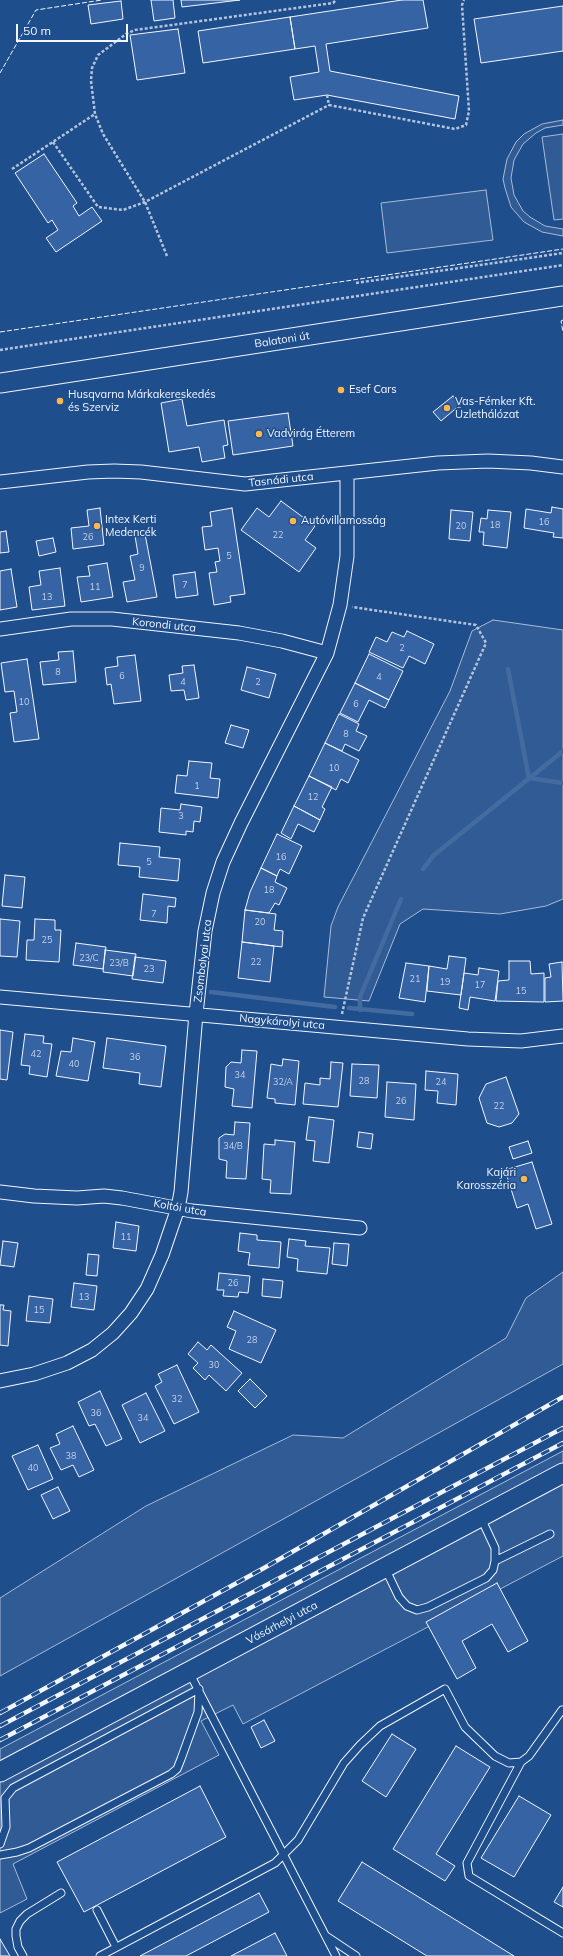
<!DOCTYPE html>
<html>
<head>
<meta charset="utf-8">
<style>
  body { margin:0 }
  #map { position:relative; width:563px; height:1956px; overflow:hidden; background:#1f4e8c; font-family:Mulish,sans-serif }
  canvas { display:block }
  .scale { position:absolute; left:16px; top:24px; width:112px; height:18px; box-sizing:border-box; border:2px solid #f2f6ff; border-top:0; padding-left:5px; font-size:12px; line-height:14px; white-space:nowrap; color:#f2f6ff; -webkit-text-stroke:3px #1f4e8c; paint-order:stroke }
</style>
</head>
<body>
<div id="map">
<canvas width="563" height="1956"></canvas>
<div class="scale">50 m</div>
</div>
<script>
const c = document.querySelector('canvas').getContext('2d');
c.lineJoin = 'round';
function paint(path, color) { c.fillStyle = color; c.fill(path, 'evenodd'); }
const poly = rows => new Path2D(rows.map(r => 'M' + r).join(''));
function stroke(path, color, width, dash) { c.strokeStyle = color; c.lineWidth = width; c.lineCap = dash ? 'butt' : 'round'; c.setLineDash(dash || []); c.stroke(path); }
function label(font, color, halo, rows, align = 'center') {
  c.font = font + ' Mulish,sans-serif'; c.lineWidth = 3; c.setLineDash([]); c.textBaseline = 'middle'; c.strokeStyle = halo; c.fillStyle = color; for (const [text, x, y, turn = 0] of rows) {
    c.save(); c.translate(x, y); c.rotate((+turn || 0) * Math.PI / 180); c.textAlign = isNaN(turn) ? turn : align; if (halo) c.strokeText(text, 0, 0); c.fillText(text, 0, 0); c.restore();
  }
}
const green = poly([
  [563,120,563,125,545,128,536,133,523,144,514,160,511,178,514,195,523,211,530,217,545,226,563,229,563,236,542,232,524,222,511,207,505,188,503,179,507,159,516,142,524,134,542,124,563,120],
  [563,134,563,219,554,220,542,137,563,134],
  [486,190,493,240,387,253,381,203,486,190],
  [493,620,563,630,563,899,546,906,500,914,423,909,400,924,369,1001,324,997,331,926,338,907,450,691,472,631,493,620],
  [563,1272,563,1364,0,1676,0,1598,146,1506,293,1435,343,1438,506,1338,526,1298,563,1272],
  [563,1451,563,1556,243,1724,233,1705,201,1721,219,1755,13,1864,27,1899,0,1913,0,1749,563,1451]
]);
paint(green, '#305b95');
stroke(green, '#a8bbd7', 1);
stroke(poly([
  [508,669,529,778],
  [529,778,563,783],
  [423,869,434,855,563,751],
  [211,992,335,1007],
  [349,1008,412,1014],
  [360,1010,360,997,401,899]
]), '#446ba0', 4.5);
const building = poly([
  [151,0,173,0,175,18,154,21,151,0],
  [181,0,240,0,182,7,181,0],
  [402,0,423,0,428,28,326,44,330,71,459,96,455,119,327,95,294,100,290,77,319,72,315,46,295,49,290,17,402,0],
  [121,1,123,19,91,24,88,5,121,1],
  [563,6,563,51,481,63,474,19,563,6],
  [290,17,295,49,203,63,198,31,290,17],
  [178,29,185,73,137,80,130,35,178,29],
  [44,154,77,203,73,206,79,216,92,207,102,221,56,252,46,238,58,230,52,220,48,223,15,173,44,154],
  [453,396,460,405,441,421,433,412,453,396],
  [182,399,187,426,224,420,228,445,223,446,225,458,202,462,199,447,169,452,161,403,182,399],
  [288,413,293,446,233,455,228,421,288,413],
  [281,501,315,526,305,540,316,548,299,572,241,530,257,508,269,517,281,501],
  [552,507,563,509,563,538,553,537,554,533,524,528,526,509,551,513,552,507],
  [100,508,104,545,73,549,71,528,89,526,87,510,100,508],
  [232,508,245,594,230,596,231,602,214,605,209,573,217,572,215,562,220,561,218,548,205,550,202,527,212,526,210,512,232,508],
  [451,510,473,512,470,541,449,539,451,510],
  [488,510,511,512,507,548,483,545,484,532,479,532,481,518,487,519,488,510],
  [6,531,9,552,0,553,0,532,6,531],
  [145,534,157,597,127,602,123,582,135,580,130,556,138,554,135,536,145,534],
  [53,538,56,552,39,556,36,541,53,538],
  [107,563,113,597,81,602,77,577,90,576,88,566,107,563],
  [60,568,65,606,32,610,29,587,41,585,39,571,60,568],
  [11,569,17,607,0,610,0,571,11,569],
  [195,572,198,595,176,598,173,575,195,572],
  [407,631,434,644,425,664,409,656,403,668,369,652,376,637,387,642,392,632,404,637,407,631],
  [73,651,76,682,43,685,40,662,59,660,58,652,73,651],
  [369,654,403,671,389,700,355,683,369,654],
  [135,655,141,701,114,704,111,684,107,685,105,668,118,666,117,657,135,655],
  [27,659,39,739,14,742,10,713,17,712,14,691,5,692,1,663,27,659],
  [194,665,199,698,186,700,184,690,171,691,169,675,183,673,182,666,194,665],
  [247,667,276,674,269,698,241,690,247,667],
  [355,683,389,700,385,708,369,700,358,722,340,713,355,683],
  [339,714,359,724,356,731,367,736,359,751,345,744,342,751,325,743,339,714],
  [231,725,249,730,243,748,225,743,231,725],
  [325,743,359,760,348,783,341,779,336,790,309,776,325,743],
  [189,761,212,763,210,778,220,779,218,798,175,793,177,775,187,776,189,761],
  [309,776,332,787,322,807,325,809,320,820,294,806,309,776],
  [181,804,202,807,200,822,194,821,193,832,186,831,186,835,159,832,161,808,180,810,181,804],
  [294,806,320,820,314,832,298,824,291,839,281,833,294,806],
  [277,834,302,846,289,874,280,869,277,876,261,868,277,834],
  [120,843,160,847,159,857,180,859,178,881,139,877,140,867,118,865,120,843],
  [261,868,277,876,275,882,287,888,279,905,275,903,269,913,245,910,250,892,261,868],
  [5,875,25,877,22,908,2,906,5,875],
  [143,894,176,898,175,907,168,906,167,923,140,920,143,894],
  [245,910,276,914,274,930,283,931,282,947,242,942,245,910],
  [0,919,20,921,17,957,0,956,0,919],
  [35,919,55,920,55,930,61,930,59,962,26,960,27,940,34,940,35,919],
  [242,942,274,946,270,982,238,978,242,942],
  [76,943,106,947,103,969,73,965,76,943],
  [105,950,136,954,133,976,103,972,105,950],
  [449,956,466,958,461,995,427,991,429,966,447,969,449,956],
  [135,957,166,961,163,983,132,979,135,957],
  [509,961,530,961,531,974,544,973,544,1002,496,1001,498,981,509,980,509,961],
  [562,962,563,1001,545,1002,545,978,551,977,549,964,562,962],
  [406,963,429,966,425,1002,399,998,406,963],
  [479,968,499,971,495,1001,470,997,468,1010,459,1008,464,973,478,975,479,968],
  [0,1030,13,1032,7,1080,0,1079,0,1030],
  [25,1034,44,1036,43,1043,52,1044,47,1077,29,1074,30,1066,21,1065,25,1034],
  [73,1038,95,1042,88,1081,56,1076,61,1051,71,1052,73,1038],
  [107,1038,166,1046,161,1087,139,1084,140,1073,103,1068,107,1038],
  [242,1050,257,1051,252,1108,232,1106,234,1089,225,1087,226,1067,231,1062,241,1063,242,1050],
  [283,1059,299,1061,295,1105,275,1103,275,1099,267,1098,271,1064,282,1066,283,1059],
  [331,1062,343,1063,338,1107,303,1104,305,1083,320,1085,320,1078,330,1079,331,1062],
  [352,1064,379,1065,377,1098,350,1096,352,1064],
  [426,1071,458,1074,456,1105,437,1103,438,1091,425,1090,426,1071],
  [506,1077,519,1114,512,1123,499,1127,487,1123,479,1098,486,1084,506,1077],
  [387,1082,416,1084,414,1120,385,1117,387,1082],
  [309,1117,334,1120,329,1163,313,1161,315,1141,306,1140,309,1117],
  [235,1122,250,1123,246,1179,226,1178,227,1161,219,1159,219,1138,225,1134,234,1135,235,1122],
  [359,1132,373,1134,371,1149,357,1147,359,1132],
  [275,1140,295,1142,291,1194,270,1193,271,1180,262,1179,264,1144,275,1145,275,1140],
  [528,1141,532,1153,513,1159,509,1147,528,1141],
  [532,1162,552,1224,536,1229,528,1204,517,1208,505,1170,532,1162],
  [116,1222,139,1226,136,1251,113,1248,116,1222],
  [240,1233,257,1235,257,1240,281,1242,279,1268,248,1265,250,1253,238,1251,240,1233],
  [289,1239,306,1241,305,1246,330,1248,327,1274,297,1271,298,1259,287,1257,289,1239],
  [3,1241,18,1243,14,1267,0,1265,3,1241],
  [334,1243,349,1244,347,1266,332,1264,334,1243],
  [88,1254,99,1255,97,1276,86,1275,88,1254],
  [219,1273,250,1276,248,1293,239,1292,238,1297,223,1296,224,1290,217,1290,219,1273],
  [263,1279,283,1281,281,1298,262,1296,263,1279],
  [74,1283,97,1286,94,1310,71,1307,74,1283],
  [29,1296,53,1299,50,1323,26,1321,29,1296],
  [0,1305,4,1305,3,1310,11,1311,8,1346,0,1345,0,1305],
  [234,1311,276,1330,261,1363,229,1349,236,1331,227,1327,234,1311],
  [198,1342,207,1350,211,1345,242,1373,226,1391,209,1375,205,1380,193,1368,198,1363,188,1354,198,1342],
  [177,1365,199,1412,174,1424,155,1386,162,1382,158,1374,177,1365],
  [250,1379,267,1396,255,1408,238,1391,250,1379],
  [100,1391,122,1439,106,1446,95,1424,89,1426,78,1402,100,1391],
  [146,1393,165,1431,140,1443,122,1405,146,1393],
  [73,1426,94,1470,79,1477,73,1465,61,1470,50,1448,60,1444,56,1434,73,1426],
  [38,1445,53,1479,28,1490,12,1456,38,1445],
  [58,1487,70,1511,53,1519,41,1495,58,1487],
  [497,1583,528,1641,508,1652,492,1624,462,1641,476,1668,457,1679,426,1622,497,1583],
  [264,1720,275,1741,261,1748,251,1727,264,1720],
  [392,1734,416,1749,386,1797,362,1781,392,1734],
  [456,1746,490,1767,436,1854,455,1866,445,1881,393,1849,456,1746],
  [200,1786,226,1837,84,1912,57,1862,200,1786],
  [519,1796,551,1815,514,1877,481,1858,519,1796],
  [362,1862,514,1956,427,1956,338,1901,362,1862],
  [563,1887,563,1907,554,1902,563,1887],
  [259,1893,269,1912,186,1956,140,1956,259,1893],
  [275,1933,287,1956,231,1956,275,1933],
  [0,1939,10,1956,0,1956,0,1939]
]);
paint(building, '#3563a3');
stroke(building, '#f2f6ff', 1);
const lane = poly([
  [495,1561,550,1534],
  [385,1568,399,1597,407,1606,417,1610,428,1607,486,1578,493,1570,495,1561,495,1548,481,1518],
  [189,1672,336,1956],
  [521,1762,467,1863,469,1876,563,1933],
  [0,1844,6,1827,5,1798,13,1788,199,1689],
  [0,1855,17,1852,29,1848,171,1774,177,1769,181,1759,198,1712,199,1691],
  [97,1910,116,1947],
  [326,1936,356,1956],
  [23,1956,18,1947,16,1936,16,1929,20,1921,27,1914,61,1893],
  [100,1956,275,1863,298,1840,344,1763,360,1745,380,1726,445,1689,465,1727,495,1756,509,1763,521,1762,529,1756,562,1710]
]);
const street = poly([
  [0,482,88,472,114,471,141,472,245,484,438,463,488,461,531,463,563,467],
  [0,629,71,619,112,619,239,633,282,641,327,653],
  [0,997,468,1039,521,1041,563,1036],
  [0,1192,34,1196,77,1198,104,1196,122,1198,192,1211,360,1228],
  [0,1381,34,1374,67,1363,92,1350,113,1333,131,1313,147,1289,162,1255,178,1208,181,1192,196,1014,205,931,213,893,223,862,241,823,327,653,340,605,347,556,347,474]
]);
const secondary = poly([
  [0,383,563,296],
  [0,1772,563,1473]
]);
stroke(lane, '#f2f6ff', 9);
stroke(street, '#f2f6ff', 15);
stroke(secondary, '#f2f6ff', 21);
stroke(poly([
  [327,95,329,105,455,129,466,125,469,111,462,5,464,0],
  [53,142,98,207,123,210,145,202,329,105],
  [12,169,95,114],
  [167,256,145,202,103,134,95,114,91,81,92,68,98,55,126,34,135,30,333,3,336,0],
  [356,283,563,253],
  [0,350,563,265],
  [342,1014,363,918,486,643,476,625,352,607]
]), '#b3c4dc', 2.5, [3, 2]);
stroke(lane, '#1f4e8c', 7);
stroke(street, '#1f4e8c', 13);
stroke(secondary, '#1f4e8c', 19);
const rail = poly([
  [0,1713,264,1568,563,1397],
  [0,1726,563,1428],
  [0,1740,563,1443]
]);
stroke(rail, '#f2f6ff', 4.5);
stroke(rail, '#1f4e8c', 3, [9]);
stroke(poly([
  [0,73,36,10,102,0],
  [563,320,561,321,563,332],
  [0,332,563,249]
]), '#f2f6ff', 1, [5, 2]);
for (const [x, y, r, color] of [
  [341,390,4,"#ffb74d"],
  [60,401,4,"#ffb74d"],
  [447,408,4,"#ffb74d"],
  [259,434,4,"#ffb74d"],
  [293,521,4,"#ffb74d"],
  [97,526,4,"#ffb74d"],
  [524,1179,4,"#ffb74d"]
]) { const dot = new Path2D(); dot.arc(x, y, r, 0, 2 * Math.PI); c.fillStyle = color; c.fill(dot); stroke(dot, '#1f4e8c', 1.5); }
label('9px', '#c3d1e8', null, [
  ["16",544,522],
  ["18",495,525],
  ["20",461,526],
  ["22",278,535],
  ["26",88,537],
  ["5",229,556],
  ["9",142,568],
  ["7",185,585],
  ["11",95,587],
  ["13",47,597],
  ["2",402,648],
  ["8",58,672],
  ["6",122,676],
  ["4",379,677],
  ["4",183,682],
  ["2",258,682],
  ["10",24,702],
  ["6",356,704],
  ["8",346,734],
  ["10",334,768],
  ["1",197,786],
  ["12",313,797],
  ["3",181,816],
  ["16",281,857],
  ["5",149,862],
  ["18",269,890],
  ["7",154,914],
  ["20",260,922],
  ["25",47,940],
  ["23/C",89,958],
  ["22",256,962],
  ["23/B",119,963],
  ["23",149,969],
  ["21",415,979],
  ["19",445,982],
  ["17",480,985],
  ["15",521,991],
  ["42",36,1054],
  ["36",135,1057],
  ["40",74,1064],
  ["34",240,1075],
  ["28",364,1081],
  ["32/A",283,1082],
  ["24",441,1082],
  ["26",401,1101],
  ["22",499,1106],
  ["34/B",233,1146],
  ["11",126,1237],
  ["26",233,1283],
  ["13",84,1297],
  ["15",39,1310],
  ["28",252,1340],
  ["30",214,1365],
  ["32",177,1399],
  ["36",96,1413],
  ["34",143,1418],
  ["38",71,1456],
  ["40",33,1468]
]);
label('11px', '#f2f6ff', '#1f4e8c', [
  ["Balatoni út",282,340,-9],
  ["Tasnádi utca",281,480,-6],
  ["Korondi utca",164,625,6],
  ["Zsombolyai utca",203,961,-83],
  ["Nagykárolyi utca",282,1022,5],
  ["Koltói utca",180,1208,10],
  ["Vásárhelyi utca",282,1623,-28]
]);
label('11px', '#f2f6ff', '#1f4e8c', [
  ["Esef Cars",349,390],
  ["Husqvarna Márkakereskedés",68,395],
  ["és Szerviz",68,408],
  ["Vas-Fémker Kft.",455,402],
  ["Üzlethálózat",455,415],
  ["Vadvirág Étterem",267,434],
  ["Intex Kerti",105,520],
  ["Medencék",105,533],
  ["Autóvillamosság",301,521],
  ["Kajári",516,1173,"right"],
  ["Karosszéria",516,1186,"right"]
], 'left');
</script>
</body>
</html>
